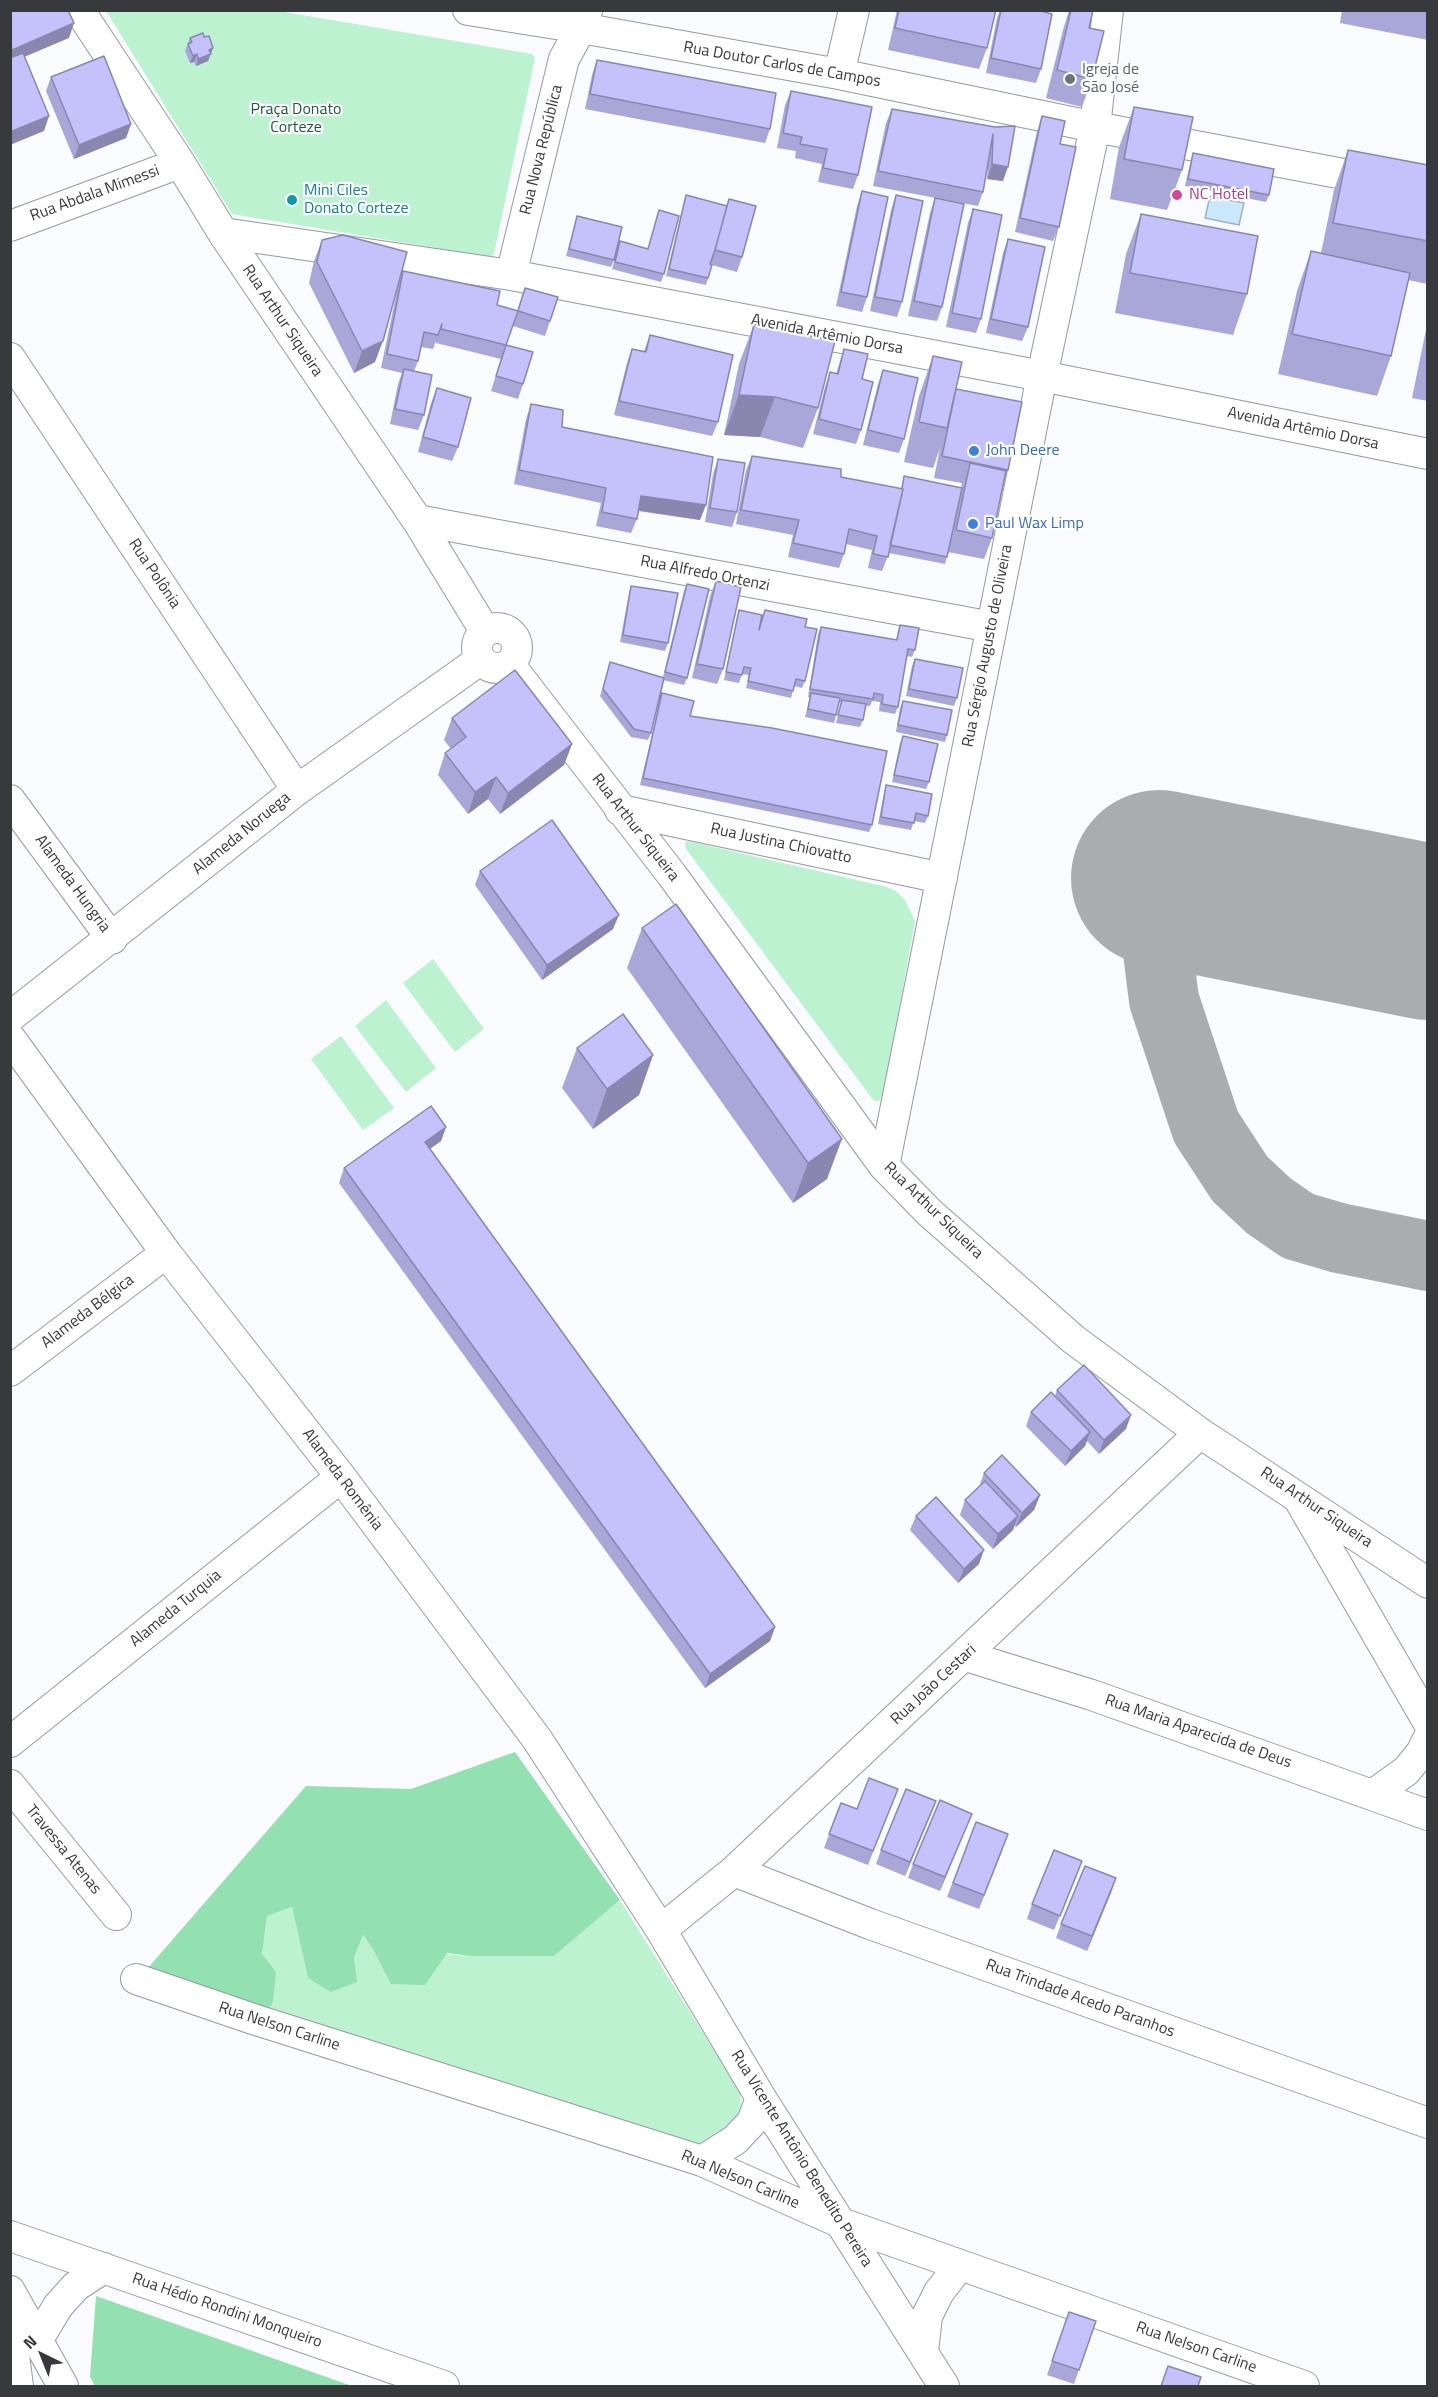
<!DOCTYPE html>
<html>
<head>
<meta charset="utf-8">
<style>
  body { margin:0 }
  #map { position:relative; width:1438px; height:2397px; overflow:hidden; background:#f9fbfe; font-family:"Titillium Web",sans-serif }
  canvas { display:block }
  .frame { position:absolute; inset:0; border:12px solid #38393c; pointer-events:none }
  .north { position:absolute; left:12px; top:2325px; width:60px; height:60px; -webkit-text-stroke:4px #fff; paint-order:stroke; rotate:317deg; font-size:16px; font-weight:700; line-height:24px; text-align:center; color:#38393c }
  .north::after { content:''; display:block; margin:auto; width:21px; height:27px; background:#38393c; clip-path:polygon(50% 0,100% 100%,50% 72%,0 100%) }
</style>
</head>
<body>
<div id="map">
<canvas width="1438" height="2397"></canvas>
<div class="frame"></div>
<div class="north">N</div>
</div>
<script>
const c = document.querySelector('canvas').getContext('2d');
c.lineJoin = 'round';
function paint(path, color) { c.fillStyle = color; c.fill(path, 'evenodd'); }
const poly = rows => new Path2D(rows.map(r => 'M' + r).join(''));
function stroke(path, color, width, dash) { c.strokeStyle = color; c.lineWidth = width; c.lineCap = dash ? 'butt' : 'round'; c.setLineDash(dash || []); c.stroke(path); }
function label(font, color, halo, rows, align = 'center') {
  c.font = font + ' "Titillium Web",sans-serif'; c.lineWidth = 4.5; c.setLineDash([]); c.textBaseline = 'middle'; c.strokeStyle = halo; c.fillStyle = color; for (const [text, x, y, turn = 0] of rows) {
    c.save(); c.translate(x, y); c.rotate((+turn || 0) * Math.PI / 180); c.textAlign = isNaN(turn) ? turn : align; if (halo) c.strokeText(text, 0, 0); c.fillText(text, 0, 0); c.restore();
  }
}
paint(poly([
  [106,11,279,11,532,54,535,58,494,254,490,257,232,214],
  [688,841,887,887,896,891,905,900,915,921,884,1093,879,1101,874,1101,686,849,685,843],
  [433,959,484,1029,455,1052,403,983],
  [386,1000,436,1068,406,1092,355,1026],
  [341,1036,394,1108,363,1130,311,1059],
  [620,1900,740,2092,741,2105,737,2122,711,2141,688,2148,268,2011,273,2002,262,1954,267,1916,292,1907,308,1978,356,1982,354,1958,363,1935,373,1949,470,1956,554,1956]
]), '#bcf2d0');
paint(poly([
  [515,1752,620,1900,554,1956,470,1956,447,1953,425,1985,391,1984,373,1949,363,1935,354,1958,357,1982,331,1992,308,1978,292,1907,267,1916,262,1954,276,1972,273,2002,268,2011,147,1969,306,1786,411,1789],
  [96,2296,352,2386,95,2386,90,2377]
]), '#93e0b1');
const water = poly([
  [1210,196,1244,203,1239,225,1205,218,1210,196]
]);
paint(water, '#cae7fb');
stroke(water, '#9eb3c2', 1.5);
stroke(poly([
  [1159,878,1158,952,1164,1000,1206,1127,1240,1179,1269,1206,1298,1226,1339,1238,1428,1256]
]), '#abacb0', 70);
stroke(poly([
  [1159,878,1428,932]
]), '#abacb0', 176);
const minor = poly([
  [79,10,180,163,223,233,417,520,485,631],
  [468,10,581,28,839,74,1095,127,1428,190],
  [839,74,854,10],
  [10,226,180,163],
  [223,233,511,275,1042,376,1428,454],
  [511,275,564,59,581,28,587,11],
  [10,358,297,790],
  [417,520,992,627],
  '477 648a20 20 0 1 1 40 0a20 20 0 1 1-40 0Z',
  [509,664,672,875,884,1166,930,1213,1073,1339,1200,1433,1428,1583],
  [10,800,112,939],
  [620,810,942,878],
  [10,1017,297,790,480,660],
  [10,1038,166,1253,341,1477,537,1739,661,1930,761,2098,944,2386],
  [884,1166,1042,376,1095,127,1108,10],
  [10,1371,166,1253],
  [1300,1501,1428,1722],
  [966,1656,1092,1695,1428,1815],
  [10,1742,341,1477],
  [10,1785,116,1915],
  [1374,1794,1406,1771,1421,1753,1428,1739],
  [734,1871,870,1924,1428,2123],
  [661,1930,734,1871,1200,1433],
  [136,1979,253,2019,702,2161,841,2223,1304,2386],
  [702,2161,735,2140,752,2122,761,2098],
  [10,2236,444,2386],
  [10,2291,63,2386],
  [10,2325,18,2386],
  [37,2341,58,2306,76,2286,104,2268],
  [923,2351,927,2316,939,2292,960,2265]
]);
stroke(minor, '#96999e', 32);
stroke(minor, '#fff', 30);
paint(poly([
  [897,10,996,10,987,48,979,69,888,50],
  [1000,10,1037,10,1041,69,1036,83,986,73,997,18],
  [1069,10,1093,10,1089,28,1092,79,1082,107,1046,98,1063,30],
  [1342,10,1428,10,1428,40,1340,23],
  [204,37,213,48,208,61,196,66,194,62,190,63,185,51,190,38],
  [597,60,770,129,765,143,585,109,592,75],
  [51,77,131,124,126,138,74,159,46,91],
  [791,91,858,175,853,189,818,182,822,164,795,158,796,151,777,148,785,105],
  [1134,107,1182,170,1167,210,1110,199,1119,147],
  [892,109,995,127,1003,181,987,179,988,166,983,192,978,206,873,186,886,123],
  [1042,116,1060,144,1059,227,1053,241,1015,232,1037,131],
  [1348,150,1428,165,1428,284,1408,280,1391,356,1377,396,1278,374,1297,291,1311,251,1321,253,1334,190],
  [1193,153,1269,195,1266,202,1185,186,1191,160],
  [862,191,867,297,862,312,836,306,857,206],
  [686,195,727,206,729,199,742,257,737,272,712,265,706,285,666,276,684,202],
  [896,195,902,302,897,317,870,311,891,210],
  [935,198,942,307,937,321,908,316,930,213],
  [973,209,981,319,976,333,946,327,968,223],
  [659,210,664,274,661,282,612,269,620,241,648,249],
  [1141,214,1247,294,1233,335,1115,313,1126,254],
  [577,216,614,260,611,267,566,256],
  [1008,239,1028,327,1022,341,986,333,1003,253],
  [322,240,375,362,354,373,309,283,314,261],
  [403,271,497,305,517,311,525,288,550,321,545,336,513,326,506,345,523,384,518,399,491,391,501,359,436,343,436,341,433,349,421,347,418,361,414,371,424,415,418,430,390,424,398,384,402,373,381,368,398,286],
  [1428,320,1428,401,1412,398],
  [754,324,818,408,803,448,760,437,724,435,739,364],
  [650,335,718,422,712,436,614,415,627,363,632,349,644,351],
  [844,349,861,430,856,444,813,434,825,387,830,372,836,374],
  [933,356,1008,470,1004,480,992,538,984,559,948,552,945,564,889,553,882,571,868,568,872,550,846,544,844,554,839,568,788,557,793,535,736,524,746,470,752,456,841,477,901,489,904,476,961,488,962,483,934,478,940,448,933,468,904,462,919,396],
  [883,370,904,439,899,453,863,445,878,384],
  [437,388,458,447,452,461,418,452,431,403],
  [531,404,562,427,700,520,638,511,637,519,631,533,596,526,601,503,514,484,526,419],
  [718,459,737,512,732,527,705,522,713,474],
  [716,581,723,669,717,684,692,678,710,596],
  [687,584,687,678,684,685,663,680,651,733,648,740,631,737,600,696,610,662,663,677,684,591],
  [631,586,668,643,665,651,620,642,629,593],
  [739,610,761,624,805,627,805,681,802,688,794,686,791,698,746,688,749,675,742,674,739,683,724,680,737,618],
  [900,625,915,650,912,657,907,656,898,707,895,714,879,711,880,702,872,701,870,706,866,706,863,720,860,727,836,723,841,702,839,702,836,715,834,723,805,717,810,697,808,697,818,634,821,627,896,640],
  [915,659,957,698,954,706,906,696,912,666],
  [662,693,690,716,872,825,869,832,640,785,660,701],
  [903,701,947,735,945,742,896,732,900,708],
  [452,718,572,744,564,765,500,814,488,799,468,814,438,775,445,753,451,749,444,740],
  [903,736,929,782,926,789,892,782,900,743],
  [886,785,928,816,925,823,914,821,911,830,878,824,884,793],
  [480,871,613,929,542,980,475,885],
  [642,928,827,1179,793,1203,627,968],
  [577,1048,653,1055,639,1095,593,1129,562,1088],
  [446,1127,441,1141,430,1149,775,1627,770,1641,705,1688,339,1183,344,1168],
  [1057,1390,1126,1429,1099,1454,1087,1441,1085,1446,1065,1466,1026,1426,1031,1412,1055,1396],
  [984,1473,1040,1495,1034,1510,1016,1527,1014,1525,1013,1530,993,1549,960,1515,965,1500,979,1487],
  [916,1516,979,1564,958,1583,910,1530],
  [841,1803,857,1809,892,1803,868,1865,824,1848],
  [930,1816,905,1876,876,1864,881,1850],
  [976,1822,1003,1849,979,1909,947,1897],
  [966,1828,940,1891,908,1878,913,1864],
  [1077,1875,1054,1930,1027,1919,1032,1904],
  [1116,1878,1087,1951,1056,1938,1061,1924],
  [1069,2312,1096,2321,1074,2384,1047,2375]
]), '#a9a6d8');
paint(poly([
  [74,23,69,38,10,63,10,51],
  [213,48,208,61,196,66,198,59,209,50],
  [197,54,194,62,190,63,193,56],
  [49,116,44,131,10,145,10,132],
  [131,124,126,138,74,159,79,145],
  [992,164,1008,167,1003,181,987,179],
  [383,341,375,362,354,373,362,351],
  [739,395,775,397,760,437,724,435],
  [641,496,706,505,700,520,635,510],
  [572,744,564,765,500,814,508,793],
  [496,777,488,799,468,814,475,792],
  [619,915,613,929,542,980,547,965],
  [653,1055,639,1095,593,1129,607,1089],
  [446,1127,441,1141,419,1156,425,1142],
  [842,1139,827,1179,793,1203,808,1163],
  [1131,1415,1126,1429,1099,1454,1104,1440],
  [1090,1432,1085,1446,1065,1466,1071,1451],
  [1040,1495,1034,1510,1016,1527,1022,1513],
  [1018,1516,1013,1530,993,1549,998,1534],
  [984,1550,979,1564,958,1583,964,1569],
  [775,1627,770,1641,705,1688,710,1674],
  [936,1801,930,1816,905,1876,910,1862],
  [972,1814,966,1828,940,1891,945,1877],
  [1116,1878,1111,1893,1087,1951,1092,1936]
]), '#8987b0');
const building = poly([
  [10,10,68,10,74,23,10,51,10,10],
  [899,10,996,10,987,48,895,28,899,10],
  [1001,10,1037,10,1052,14,1041,69,991,58,1001,10],
  [1071,10,1093,10,1089,28,1104,31,1092,79,1057,70,1071,10],
  [203,33,204,37,209,36,213,48,209,50,211,54,198,59,197,54,193,56,188,44,192,42,190,38,203,33],
  [23,53,49,116,10,132,10,58,23,53],
  [104,56,131,124,79,145,51,77,104,56],
  [597,60,776,93,770,129,590,94,597,60],
  [791,91,872,107,858,175,823,168,827,149,800,144,802,137,783,133,791,91],
  [1134,107,1193,117,1182,170,1124,159,1134,107],
  [892,109,995,127,1015,126,1008,167,992,164,993,134,983,192,878,171,892,109],
  [1042,116,1065,121,1060,144,1076,147,1059,227,1020,218,1042,116],
  [1348,150,1428,165,1428,241,1333,223,1348,150],
  [1193,153,1274,169,1269,195,1188,179,1193,153],
  [862,191,888,197,867,297,841,292,862,191],
  [686,195,727,206,715,250,710,264,712,265,708,278,669,269,686,195],
  [896,195,923,201,902,302,875,297,896,195],
  [935,198,964,204,942,307,914,301,935,198],
  [729,199,756,206,742,257,715,250,729,199],
  [973,209,1002,215,981,319,952,313,973,209],
  [659,210,679,216,664,274,615,262,620,241,648,249,659,210],
  [1141,214,1258,236,1247,294,1130,273,1141,214],
  [577,216,622,227,614,260,569,249,577,216],
  [343,235,407,252,383,341,362,351,317,262,322,240,343,235],
  [1008,239,1045,247,1028,327,991,319,1008,239],
  [1311,251,1410,273,1391,356,1292,334,1311,251],
  [403,271,500,291,497,305,518,311,525,288,558,297,550,321,518,311,506,345,533,352,523,384,496,376,506,345,441,329,442,324,438,335,424,332,418,361,387,354,403,271],
  [754,324,835,341,818,408,775,397,739,395,754,324],
  [650,335,733,355,718,422,619,401,632,349,646,352,650,335],
  [844,349,868,354,862,379,873,382,861,430,819,419,830,372,838,374,844,349],
  [933,356,962,362,947,428,919,422,933,356],
  [404,369,432,375,424,415,395,409,404,369],
  [883,370,918,378,904,439,868,430,883,370],
  [437,388,471,398,458,447,423,437,437,388],
  [956,389,1022,402,1008,470,942,456,956,389],
  [531,404,563,410,562,427,713,457,706,505,641,496,637,519,602,512,606,488,519,470,531,404],
  [752,456,841,469,841,477,903,489,888,557,873,554,877,536,849,529,844,554,793,543,799,520,741,510,752,456],
  [718,459,745,463,737,512,710,508,718,459],
  [970,463,1006,471,992,538,956,530,970,463],
  [904,476,962,488,947,557,890,545,903,489,902,489,904,476],
  [716,581,741,587,723,669,697,664,716,581],
  [687,584,709,589,687,678,665,672,687,584],
  [631,586,678,593,668,643,623,635,631,586],
  [739,610,762,615,759,630,765,610,807,619,805,627,817,629,805,681,796,679,793,691,748,681,751,668,744,667,742,675,726,672,739,610],
  [900,625,919,628,915,650,908,649,898,707,882,704,883,695,874,693,873,699,810,689,821,627,897,640,900,625],
  [915,659,963,668,957,698,909,689,915,659],
  [610,662,664,678,651,733,634,729,603,689,610,662],
  [515,670,572,744,508,793,496,777,475,792,445,753,466,737,452,718,515,670],
  [662,693,694,701,690,716,772,728,887,751,872,825,643,778,662,693],
  [811,693,840,698,836,715,808,709,811,693],
  [842,700,866,704,863,720,838,715,842,700],
  [903,701,952,710,947,735,898,725,903,701],
  [903,736,938,744,929,782,894,775,903,736],
  [886,785,932,794,928,816,916,813,914,823,881,817,886,785],
  [552,820,619,915,547,965,480,871,552,820],
  [676,904,842,1139,808,1163,642,928,676,904],
  [623,1014,653,1055,607,1089,577,1048,623,1014],
  [431,1106,446,1127,425,1142,775,1627,710,1674,344,1168,431,1106],
  [1084,1365,1131,1415,1104,1440,1057,1390,1084,1365],
  [1051,1392,1090,1432,1071,1451,1031,1412,1051,1392],
  [1002,1455,1040,1495,1022,1513,984,1473,1002,1455],
  [985,1481,1018,1516,998,1534,965,1500,985,1481],
  [936,1497,984,1550,964,1569,916,1516,936,1497],
  [869,1778,898,1789,873,1851,829,1834,841,1803,857,1809,869,1778],
  [906,1789,936,1801,910,1862,881,1850,906,1789],
  [940,1800,972,1814,945,1877,913,1864,940,1800],
  [976,1822,1008,1834,984,1895,953,1883,976,1822],
  [1054,1850,1082,1861,1060,1916,1032,1904,1054,1850],
  [1085,1866,1116,1878,1092,1936,1061,1924,1085,1866],
  [1069,2312,1096,2321,1079,2370,1052,2361,1069,2312],
  [1168,2366,1201,2377,1198,2386,1161,2386,1168,2366]
]);
paint(building, '#c4c1fb');
stroke(building, '#8987b0', 1.5);
for (const [x, y, r, color] of [
  [1070,79,6,"#6b7280"],
  [1177,195,6,"#d1479c"],
  [292,200,6,"#0f9aa8"],
  [974,451,6,"#3f7fe0"],
  [973,524,6,"#3f7fe0"]
]) { const dot = new Path2D(); dot.arc(x, y, r, 0, 2 * Math.PI); c.fillStyle = color; c.fill(dot); stroke(dot, '#fff', 2); }
label('16px', '#38393c', '#fff', [
  ["Rua Doutor Carlos de Campos",782,65,10],
  ["Rua Nova República",542,150,-76],
  ["Rua Abdala Mimessi",95,194,-20],
  ["Rua Arthur Siqueira",282,321,56],
  ["Avenida Artêmio Dorsa",827,335,11],
  ["Avenida Artêmio Dorsa",1303,429,12],
  ["Rua Polônia",154,574,56],
  ["Rua Alfredo Ortenzi",705,574,11],
  ["Rua Sérgio Augusto de Oliveira",988,646,-79],
  ["Rua Arthur Siqueira",635,828,52],
  ["Alameda Noruega",242,834,-39],
  ["Rua Justina Chiovatto",781,844,12],
  ["Alameda Hungria",72,884,54],
  ["Rua Arthur Siqueira",933,1211,44],
  ["Alameda Bélgica",88,1312,-37],
  ["Alameda Romênia",342,1480,53],
  ["Rua Arthur Siqueira",1316,1508,34],
  ["Alameda Turquia",176,1609,-39],
  ["Rua João Cestari",934,1685,-43],
  ["Rua Maria Aparecida de Deus",1198,1732,19],
  ["Travessa Atenas",63,1850,51],
  ["Rua Trindade Acedo Paranhos",1080,1999,20],
  ["Rua Nelson Carline",279,2027,18],
  ["Rua Vicente Antônio Benedito Pereira",801,2159,58],
  ["Rua Nelson Carline",740,2180,23],
  ["Rua Hédio Rondini Monqueiro",227,2311,19],
  ["Rua Nelson Carline",1196,2348,19]
]);
label('16px', '#5b616d', '#fff', [
  ["Igreja de",1082,70],
  ["São José",1082,88]
], 'left');
label('16px', '#21593b', '#fff', [
  ["Praça Donato",296,110],
  ["Corteze",296,128]
]);
label('16px', '#0d838f', '#fff', [
  ["Mini Ciles",304,191],
  ["Donato Corteze",304,209]
], 'left');
label('16px', '#b23c85', '#fff', [
  ["NC Hotel",1189,195]
], 'left');
label('16px', '#366cbe', '#fff', [
  ["John Deere",986,451],
  ["Paul Wax Limp",985,524]
], 'left');
</script>
</body>
</html>
